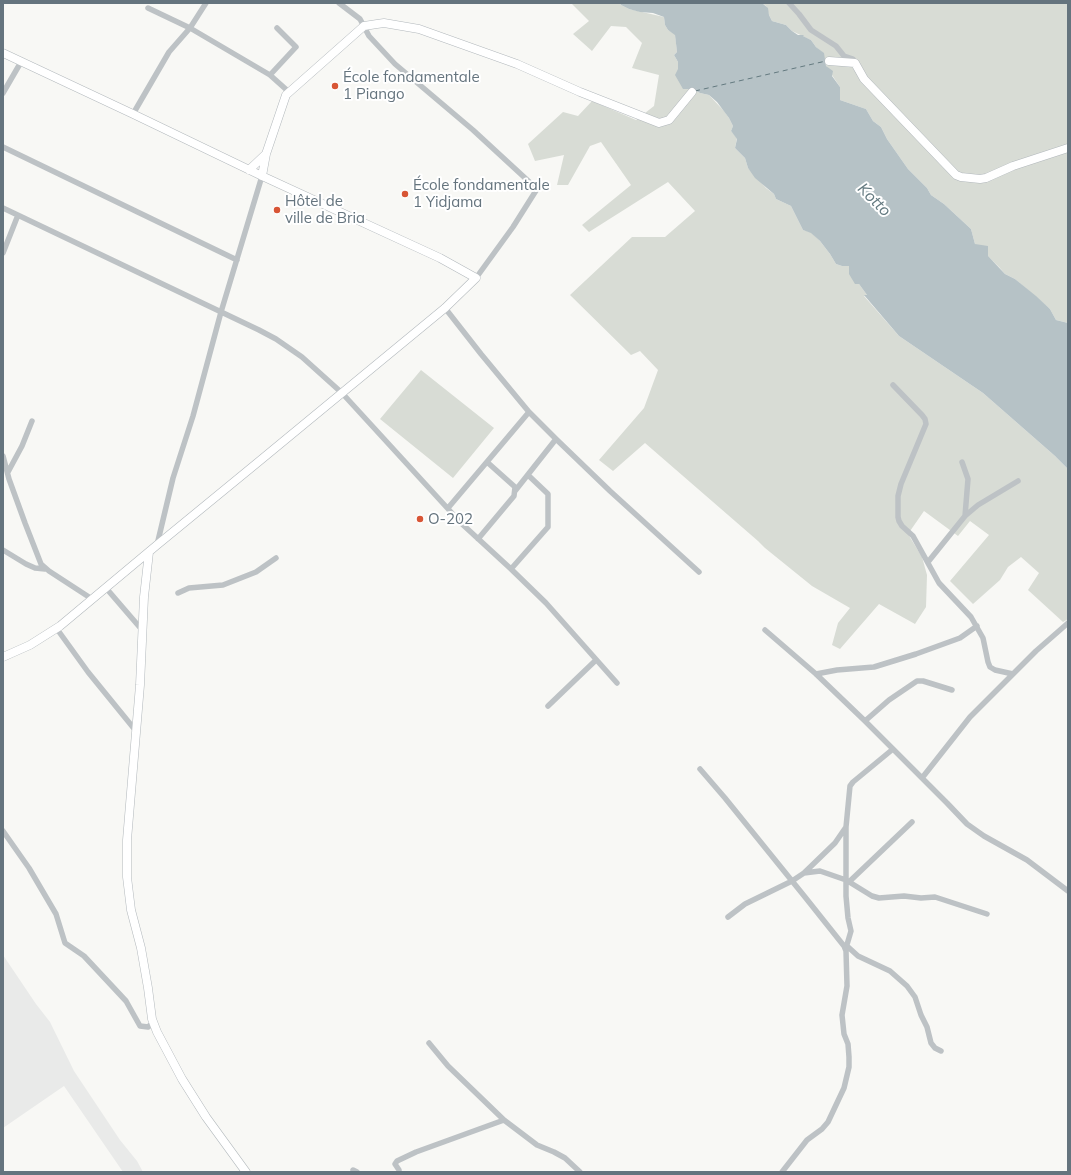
<!DOCTYPE html>
<html>
<head>
<meta charset="utf-8">
<style>
  body { margin:0 }
  #map { position:relative; width:1071px; height:1175px; overflow:hidden; background:#f8f8f5; font-family:Mulish,sans-serif }
  canvas { display:block }
  .frame { position:absolute; inset:0; border:4px solid #65747e; pointer-events:none }
</style>
</head>
<body>
<div id="map">
<canvas width="1071" height="1175"></canvas>
<div class="frame"></div>
</div>
<script>
const c = document.querySelector('canvas').getContext('2d');
c.lineJoin = 'round';
function paint(path, color) { c.fillStyle = color; c.fill(path, 'evenodd'); }
const poly = rows => new Path2D(rows.map(r => 'M' + r).join(''));
function stroke(path, color, width, dash) { c.strokeStyle = color; c.lineWidth = width; c.lineCap = dash ? 'butt' : 'round'; c.setLineDash(dash || []); c.stroke(path); }
function label(font, color, halo, rows, align = 'center') {
  c.font = font + ' Mulish,sans-serif'; c.lineWidth = 4; c.setLineDash([]); c.textBaseline = 'middle'; c.strokeStyle = halo; c.fillStyle = color; for (const [text, x, y, turn = 0] of rows) {
    c.save(); c.translate(x, y); c.rotate((+turn || 0) * Math.PI / 180); c.textAlign = isNaN(turn) ? turn : align; if (halo) c.strokeText(text, 0, 0); c.fillText(text, 0, 0); c.restore();
  }
}
paint(poly([
  [3,955,36,1004,50,1022,74,1071,120,1140,137,1161,143,1172,123,1172,64,1086,3,1128]
]), '#e9eae9');
paint(poly([
  [571,3,620,3,621,5,629,9,664,17,665,25,668,30,675,34,677,52,674,55,678,62,678,69,692,89,700,93,709,95,724,111,729,118,733,126,731,131,737,138,735,148,745,158,748,168,766,188,774,194,776,199,791,206,803,230,811,232,820,241,830,254,836,264,842,266,849,266,859,284,867,295,864,296,899,336,983,393,1055,456,1068,469,1068,619,1063,622,1028,590,1039,573,1021,557,1008,567,1000,580,973,604,950,581,989,535,970,521,958,536,924,511,908,534,922,557,927,575,926,607,915,624,879,604,840,649,832,645,838,623,850,608,812,586,765,548,758,541,645,443,613,471,599,460,644,408,658,370,640,351,631,355,570,295,632,237,665,237,695,211,668,182,589,232,582,225,631,185,601,142,590,146,568,185,557,185,564,155,535,161,528,144,563,112,578,116,592,101,636,120,654,106,659,75,632,68,642,43,626,27,611,26,592,51,573,34,589,21],
  [762,3,1068,3,1068,323,1056,320,1050,309,1015,279,1005,274,999,267,975,244,971,229,944,204,931,195,927,188,908,169,887,139,881,127,873,121,866,109,840,100,840,87,826,66,823,53,816,47,811,40,792,31,786,25,772,21,769,15,766,6],
  [421,370,494,428,453,478,380,419]
]), '#d8dcd5');
paint(poly([
  [620,3,762,3,768,8,769,15,772,21,786,25,792,31,798,35,804,35,803,36,811,40,816,47,824,53,826,66,833,71,832,76,840,87,840,100,866,109,873,121,881,127,887,139,908,169,927,188,931,195,944,204,971,229,975,244,988,246,988,256,1005,274,1015,279,1036,296,1050,309,1056,320,1068,323,1068,469,1055,456,983,393,899,336,864,295,867,295,859,284,855,284,849,274,849,266,842,266,836,264,830,254,820,241,811,233,803,230,791,206,776,199,774,194,755,178,748,168,745,158,735,148,737,139,731,131,733,126,729,118,717,102,709,95,700,93,692,89,683,89,675,75,678,69,678,62,674,55,677,52,675,35,668,30,665,25,664,17,653,13,640,12,629,9,621,5]
]), '#b6c2c6');
stroke(poly([
  [695,91,826,61]
]), '#647a80', 1, [5, 4]);
const secondary = poly([
  [3,53,133,114,262,176,440,258,476,278,445,308,257,463,157,545,60,626,30,645,3,657],
  [829,61,855,63,864,79,956,175,961,177,980,179,986,178,1013,166,1068,148],
  [249,170,266,154],
  [262,176,266,154,286,95,364,26,377,24,384,23,419,29,517,64,580,92,659,123,669,120,692,92],
  [149,552,144,597,140,685,127,840,127,877,131,910,141,948,148,988,152,1019,157,1032,182,1079,206,1117,246,1172]
]);
stroke(secondary, '#b2b8bc', 9);
stroke(poly([
  [339,3,360,19,369,36,395,64,473,130,537,189,513,227,476,278],
  [789,3,799,14,811,30,836,46,844,56,853,59,853,62],
  [148,8,190,28,270,75,289,92],
  [270,75,296,47,277,28],
  [3,93,21,62],
  [133,114,169,52,190,28,206,3],
  [3,147,237,260],
  [3,208,259,330,276,339,302,357,342,393,461,523,511,569,546,603,617,683],
  [3,253,18,215],
  [445,308,481,354,529,412,556,439,610,491,699,572],
  [893,385,922,415,925,419,926,424,901,484,898,496,898,517,899,521,902,526,913,536,939,583,971,617,983,638,988,662,990,667,995,670,1013,674],
  [3,456,9,479,25,523,41,564,49,571,92,599],
  [962,462,968,479,965,516],
  [8,472,22,446,32,421],
  [515,491,556,439],
  [448,508,529,412],
  [478,539,514,496,515,487,487,462],
  [157,545,173,478,193,416,221,312,262,176],
  [3,550,26,564,35,568,45,569],
  [928,562,965,516,978,505,1018,481],
  [511,569,548,527,548,494,528,475],
  [106,588,143,631],
  [178,593,189,588,223,585,256,572,276,558],
  [57,629,88,672,136,731],
  [765,630,816,674,865,721,947,803,967,824,984,836,1027,860,1068,891],
  [816,674,837,670,874,667,916,654,960,638,977,626],
  [548,706,596,660],
  [865,721,889,700,917,681,923,681,952,690],
  [700,769,725,798,805,897,844,946,846,951,847,986,842,1015,844,1034,848,1044,849,1057,849,1067,844,1088,828,1122,822,1129,807,1140,782,1172],
  [922,778,970,717,1036,651,1068,623],
  [846,827,846,896,848,918,851,931,846,948],
  [3,831,29,868,56,914,65,943,84,956,126,1001,140,1026,148,1027,153,1023],
  [804,873,820,871,846,880,872,896,879,898,904,896,921,898,935,897,987,914],
  [850,881,912,822],
  [728,917,745,904,792,881,804,873,835,843,846,827,850,786,853,782,893,749],
  [847,946,858,956,890,971,907,986,915,997,921,1015,927,1027,931,1043,935,1048,941,1051],
  [429,1043,448,1066,504,1120,537,1145,554,1152,565,1158,580,1172],
  [353,1170,357,1172],
  [399,1172,399,1170,395,1164,397,1161,416,1152,504,1120]
]), '#bdc2c5', 5.5);
stroke(secondary, '#fff', 8);
for (const [x, y, r, color] of [
  [335,86,4,"#d85535"],
  [405,194,4,"#d85535"],
  [277,210,4,"#d85535"],
  [420,519,4,"#d85535"]
]) { const dot = new Path2D(); dot.arc(x, y, r, 0, 2 * Math.PI); c.fillStyle = color; c.fill(dot); stroke(dot, '#fff', 1.5); }
label('15px', '#65747e', '#fff', [
  ["École fondamentale",343,77],
  ["1 Piango",343,94],
  ["École fondamentale",413,185],
  ["1 Yidjama",413,202],
  ["Hôtel de",285,201],
  ["ville de Bria",285,218],
  ["O-202",428,519]
], 'left');
label('italic 16px', '#647a80', '#fff', [
  ["Kotto",874,200,45]
]);
</script>
</body>
</html>
